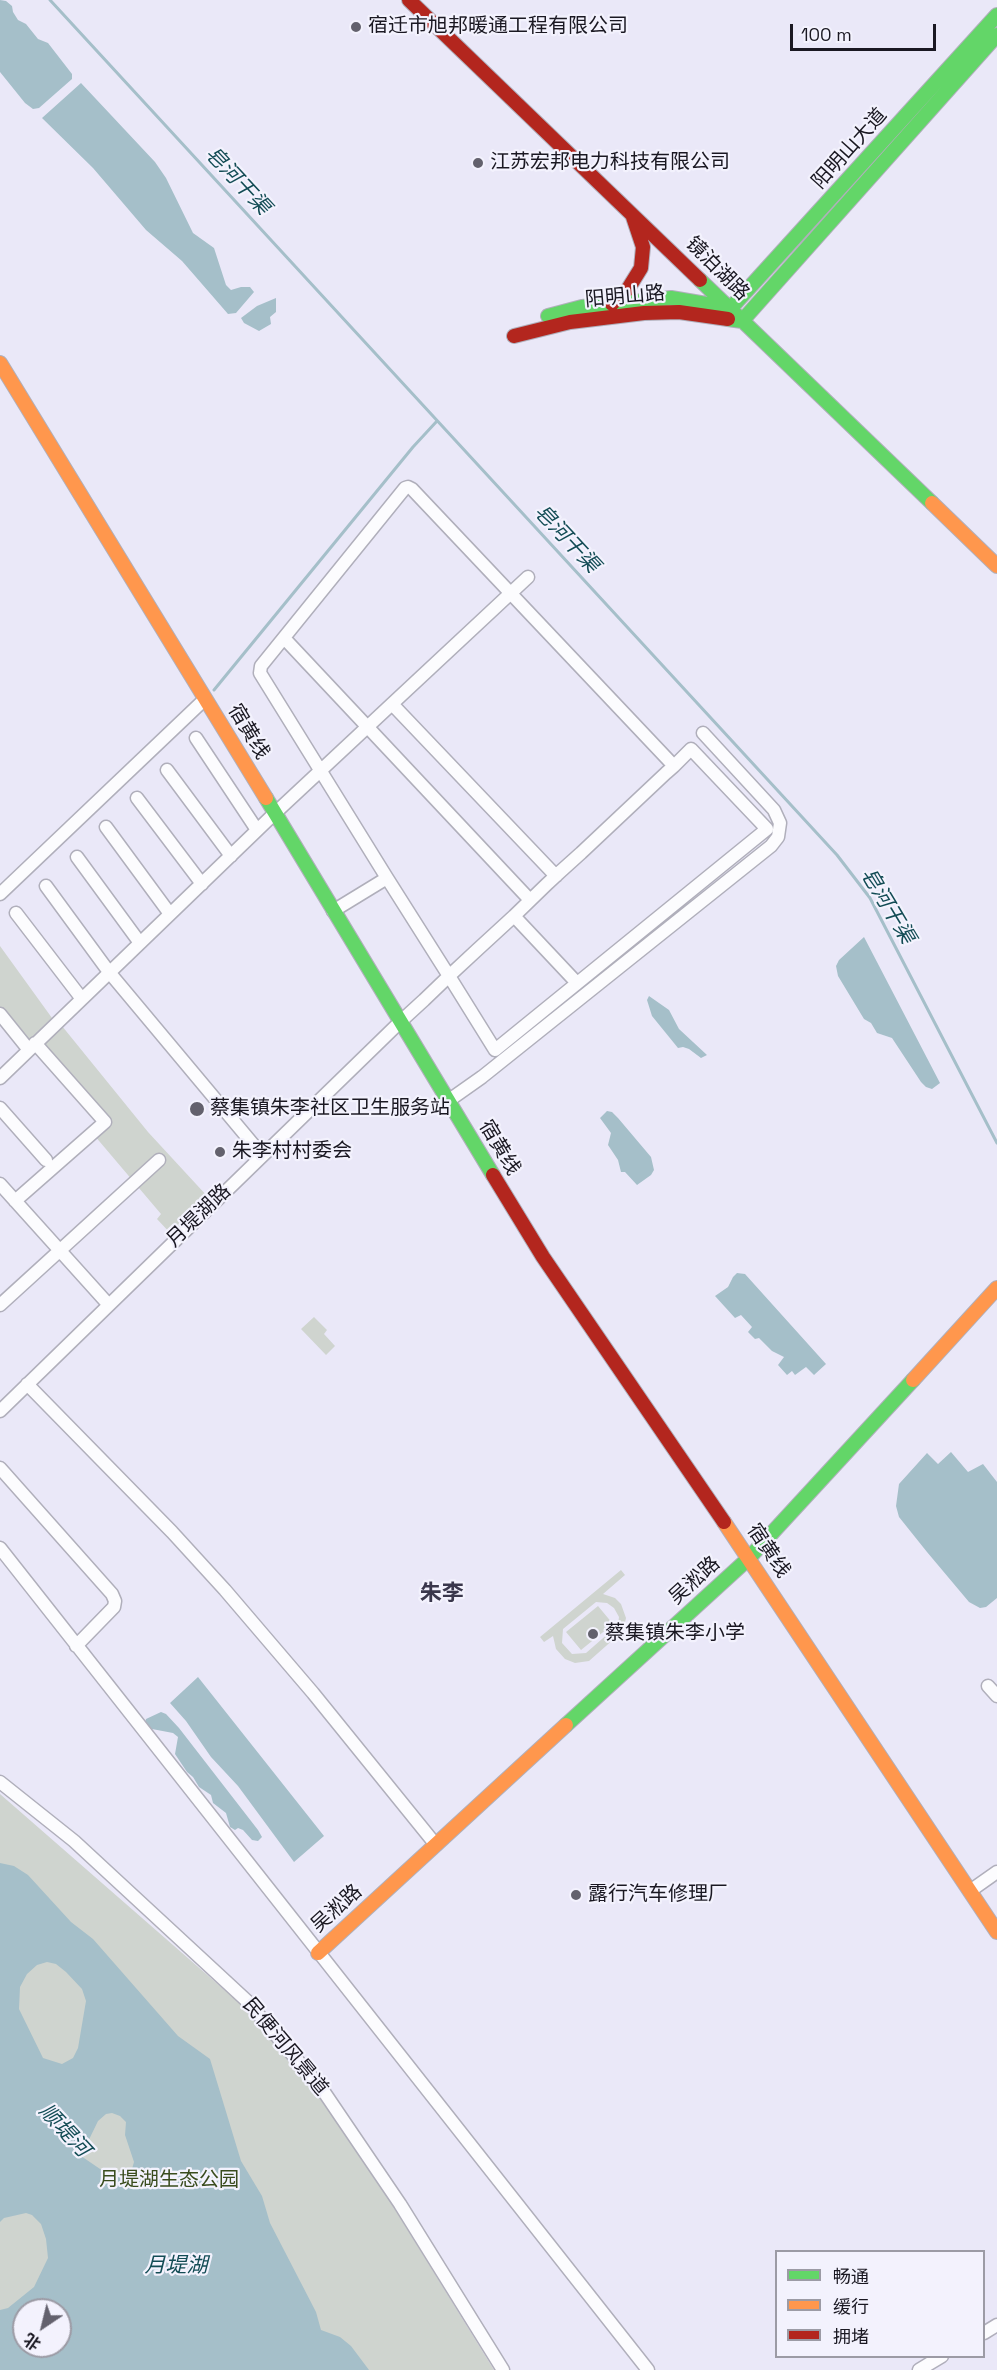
<!DOCTYPE html>
<html>
<head>
<meta charset="utf-8">
<style>
  body { margin:0 }
  #map { position:relative; width:997px; height:2370px; overflow:hidden; background:#eae8f8; font-family:"Space Grotesk","Noto Sans SC",sans-serif }
  canvas { display:block }
  .legend { position:absolute; left:775px; top:2250px; width:210px; height:108px; box-sizing:border-box; background:#f3f2fd; border:2px solid #9c9ba5; margin:0; padding:8px 10px; list-style:none; font-size:18px; color:#1a1822 }
  .legend li { display:flex; align-items:center; gap:12px; height:30px }
  .legend b { width:30px; border:2px solid #9c9ba5 }
  .north { position:absolute; left:12px; top:2298px; width:60px; height:60px; box-sizing:border-box; background:#f3f2fd; border:2px solid #9c9ba5; border-radius:50%; rotate:215deg; font-size:16px; font-weight:700; line-height:24px; text-align:center; color:#1a1822 }
  .north::after { content:''; display:block; margin:auto; width:21px; height:27px; background:#63616d; clip-path:polygon(50% 0,100% 100%,50% 72%,0 100%) }
  .scale { position:absolute; left:790px; top:24px; width:146px; height:27px; box-sizing:border-box; border:3px solid #1a1822; border-top:0; padding-left:8px; font-size:18px; line-height:21px; white-space:nowrap; color:#1a1822; -webkit-text-stroke:4px #f3f2fd; paint-order:stroke }
</style>
</head>
<body>
<div id="map">
<canvas width="997" height="2370"></canvas>
<ul class="legend">
<li><b style="height:8px;background:#63d668"></b>畅通</li>
<li><b style="height:8px;background:#ff974d"></b>缓行</li>
<li><b style="height:8px;background:#b3261e"></b>拥堵</li>
</ul>
<div class="north">北</div>
<div class="scale">100 m</div>
</div>
<script>
const c = document.querySelector('canvas').getContext('2d');
c.lineJoin = 'round';
function paint(path, color) { c.fillStyle = color; c.fill(path, 'evenodd'); }
const poly = rows => new Path2D(rows.map(r => 'M' + r).join(''));
function stroke(path, color, width, dash) { c.strokeStyle = color; c.lineWidth = width; c.lineCap = dash ? 'butt' : 'round'; c.setLineDash(dash || []); c.stroke(path); }
function label(font, color, halo, rows, align = 'center') {
  c.font = font + ' "Space Grotesk","Noto Sans SC",sans-serif'; c.lineWidth = 4.5; c.setLineDash([]); c.textBaseline = 'middle'; c.strokeStyle = halo; c.fillStyle = color; for (const [text, x, y, turn = 0] of rows) {
    c.save(); c.translate(x, y); c.rotate((+turn || 0) * Math.PI / 180); c.textAlign = isNaN(turn) ? turn : align; if (halo) c.strokeText(text, 0, 0); c.fillText(text, 0, 0); c.restore();
  }
}
paint(poly([
  [0,946,52,1018,28,1041,0,1007],
  [62,1026,148,1132,208,1197,171,1234,157,1219,161,1214,94,1135,108,1121,42,1043],
  [314,1317,327,1330,324,1334,335,1346,326,1355,301,1329],
  [621,1570,625,1575,603,1594,615,1598,621,1604,626,1618,623,1631,589,1661,575,1663,565,1659,556,1649,553,1636,544,1642,540,1637],
  [596,1602,607,1603,614,1608,619,1617,618,1625,586,1653,572,1654,562,1643,563,1629],
  [598,1606,613,1624,581,1650,566,1632],
  [0,1794,244,2007,319,2097,385,2193,494,2370,0,2370],
  [24,2310,60,2310,60,2346,24,2346]
]), '#cfd4cf');
paint(poly([
  [0,0,6,1,12,6,13,12,18,20,26,24,38,39,48,43,72,74,72,79,39,108,33,109,25,103,0,72],
  [81,83,155,162,166,178,193,233,214,248,226,285,231,290,241,287,250,287,254,292,236,313,228,314,182,261,146,230,93,168,42,118],
  [276,298,276,312,270,317,271,324,259,331,244,323,241,318,257,306],
  [864,937,940,1083,932,1089,926,1087,921,1082,892,1038,877,1033,871,1023,864,1019,838,976,836,966,839,960],
  [649,996,669,1010,679,1029,707,1055,701,1058,689,1049,683,1047,678,1048,652,1016,647,1000],
  [607,1111,612,1112,618,1118,651,1157,654,1170,651,1175,637,1185,625,1172,621,1172,618,1160,608,1145,611,1133,600,1118],
  [737,1273,745,1274,826,1364,814,1375,806,1367,795,1375,792,1371,787,1375,778,1365,784,1357,772,1351,759,1338,755,1339,748,1332,752,1327,741,1315,735,1318,715,1296,728,1287,733,1277],
  [951,1452,968,1472,983,1464,997,1482,997,1598,986,1607,980,1608,969,1602,927,1552,899,1517,896,1506,899,1484,927,1453,938,1464],
  [198,1677,324,1836,294,1862,238,1786,211,1757,186,1721,170,1703],
  [161,1712,166,1714,179,1728,258,1830,262,1837,258,1841,252,1840,243,1830,238,1828,235,1830,230,1827,226,1813,213,1803,211,1795,199,1787,193,1777,187,1772,175,1754,178,1737,173,1733,152,1729,145,1723,146,1719],
  [0,1863,14,1866,28,1875,71,1922,93,1939,178,2036,210,2059,241,2161,262,2196,270,2223,316,2312,321,2330,340,2337,351,2346,369,2370,0,2370,0,2310,8,2308,34,2287,48,2258,46,2239,41,2224,32,2215,26,2213,4,2218,0,2222],
  [47,1962,56,1964,66,1972,82,1989,86,2001,78,2048,73,2058,62,2064,43,2058,19,2009,20,1987,27,1974,37,1965],
  [112,2113,120,2116,126,2122,125,2135,134,2162,132,2169,127,2175,119,2176,103,2171,81,2156,98,2121,106,2114],
  [24,2310,60,2310,60,2346,24,2346]
]), '#a5bfc9');
stroke(poly([
  [50,0,837,855,870,898,997,1143],
  [214,690,413,447,437,421]
]), '#a5bfc9', 3);
const street = poly([
  [284,638,530,900],
  [392,704,556,876],
  [196,738,257,830],
  [167,770,231,856],
  [137,798,202,884],
  [106,827,170,914],
  [77,857,140,943],
  [46,886,109,972,262,1155],
  [0,894,205,699],
  [333,911,387,878],
  [16,913,82,999],
  [514,916,577,983],
  [0,1014,29,1050],
  [0,1078,274,814,528,577],
  [448,1101,482,1077,771,846,778,837,780,823,774,810,703,733],
  [0,1108,46,1160],
  [0,1184,108,1304],
  [15,1201,105,1122,35,1043],
  [0,1305,159,1160],
  [27,1384,172,1532,225,1590,313,1693,436,1845],
  [0,1411,400,1022,424,1000,449,976,477,950,514,916,547,884,561,871,581,853,666,773,674,766,691,749,767,829,495,1050,449,976,387,878,260,673,261,666,405,488,408,487,412,489,674,766],
  [0,1468,112,1594,115,1601,114,1607,76,1646],
  [0,1548,648,2370],
  [988,1686,997,1696],
  [0,1782,74,1841,247,2001,274,2033,322,2089,400,2204,503,2370],
  [970,1891,997,1872],
  [984,2333,997,2325],
  [919,2370,942,2356]
]);
const fast = poly([
  [700,280,932,503],
  [730,309,997,15],
  [548,316,582,307,671,298,724,307],
  [728,319,742,321,997,35],
  [266,798,493,1175],
  [566,1725,749,1558,913,1380]
]);
const slow = poly([
  [0,363,266,798],
  [932,503,997,566],
  [913,1380,997,1288],
  [724,1522,997,1932],
  [318,1953,566,1725]
]);
const jam = poly([
  [409,0,700,280],
  [612,304,628,289,641,268,643,247,633,217],
  [514,336,570,322,644,313,679,312,728,319],
  [493,1175,543,1257,724,1522]
]);
stroke(street, '#b0afbb', 15);
stroke(fast, '#b0afbb', 16);
stroke(slow, '#b0afbb', 16);
stroke(jam, '#b0afbb', 16);
stroke(street, '#fcfcfe', 12);
stroke(fast, '#63d668', 14);
stroke(slow, '#ff974d', 14);
stroke(jam, '#b3261e', 14);
for (const [x, y, r, color] of [
  [356,27,6,"#63616d"],
  [478,163,6,"#63616d"],
  [197,1109,8,"#63616d"],
  [220,1152,6,"#63616d"],
  [593,1634,6,"#63616d"],
  [576,1895,6,"#63616d"]
]) { const dot = new Path2D(); dot.arc(x, y, r, 0, 2 * Math.PI); c.fillStyle = color; c.fill(dot); stroke(dot, '#f3f2fd', 2); }
label('20px', '#1a1822', '#f3f2fd', [
  ["宿迁市旭邦暖通工程有限公司",368,27],
  ["江苏宏邦电力科技有限公司",490,163],
  ["蔡集镇朱李社区卫生服务站",210,1109],
  ["朱李村村委会",232,1152],
  ["蔡集镇朱李小学",605,1634],
  ["露行汽车修理厂",588,1895]
], 'left');
label('20px', '#1a1822', '#f3f2fd', [
  ["阳明山大道",850,149,-48],
  ["镜泊湖路",717,269,45],
  ["阳明山路",625,297,-5],
  ["宿黄线",248,732,59],
  ["宿黄线",499,1148,59],
  ["月堤湖路",199,1216,-44],
  ["宿黄线",768,1551,56],
  ["吴淞路",695,1581,-42],
  ["吴淞路",337,1909,-42],
  ["民便河风景道",285,2047,50]
]);
label('20px', '#3a4c1e', '#f3f2fd', [
  ["月堤湖生态公园",169,2181]
]);
label('italic 21px', '#134c55', '#f3f2fd', [
  ["皂河干渠",237,181,47],
  ["皂河干渠",566,539,47],
  ["皂河干渠",887,906,59],
  ["顺堤河",64,2131,47],
  ["月堤湖",176,2266]
]);
label('bold 22px', '#3a374c', '#f3f2fd', [
  ["朱李",442,1594]
]);
</script>
</body>
</html>
